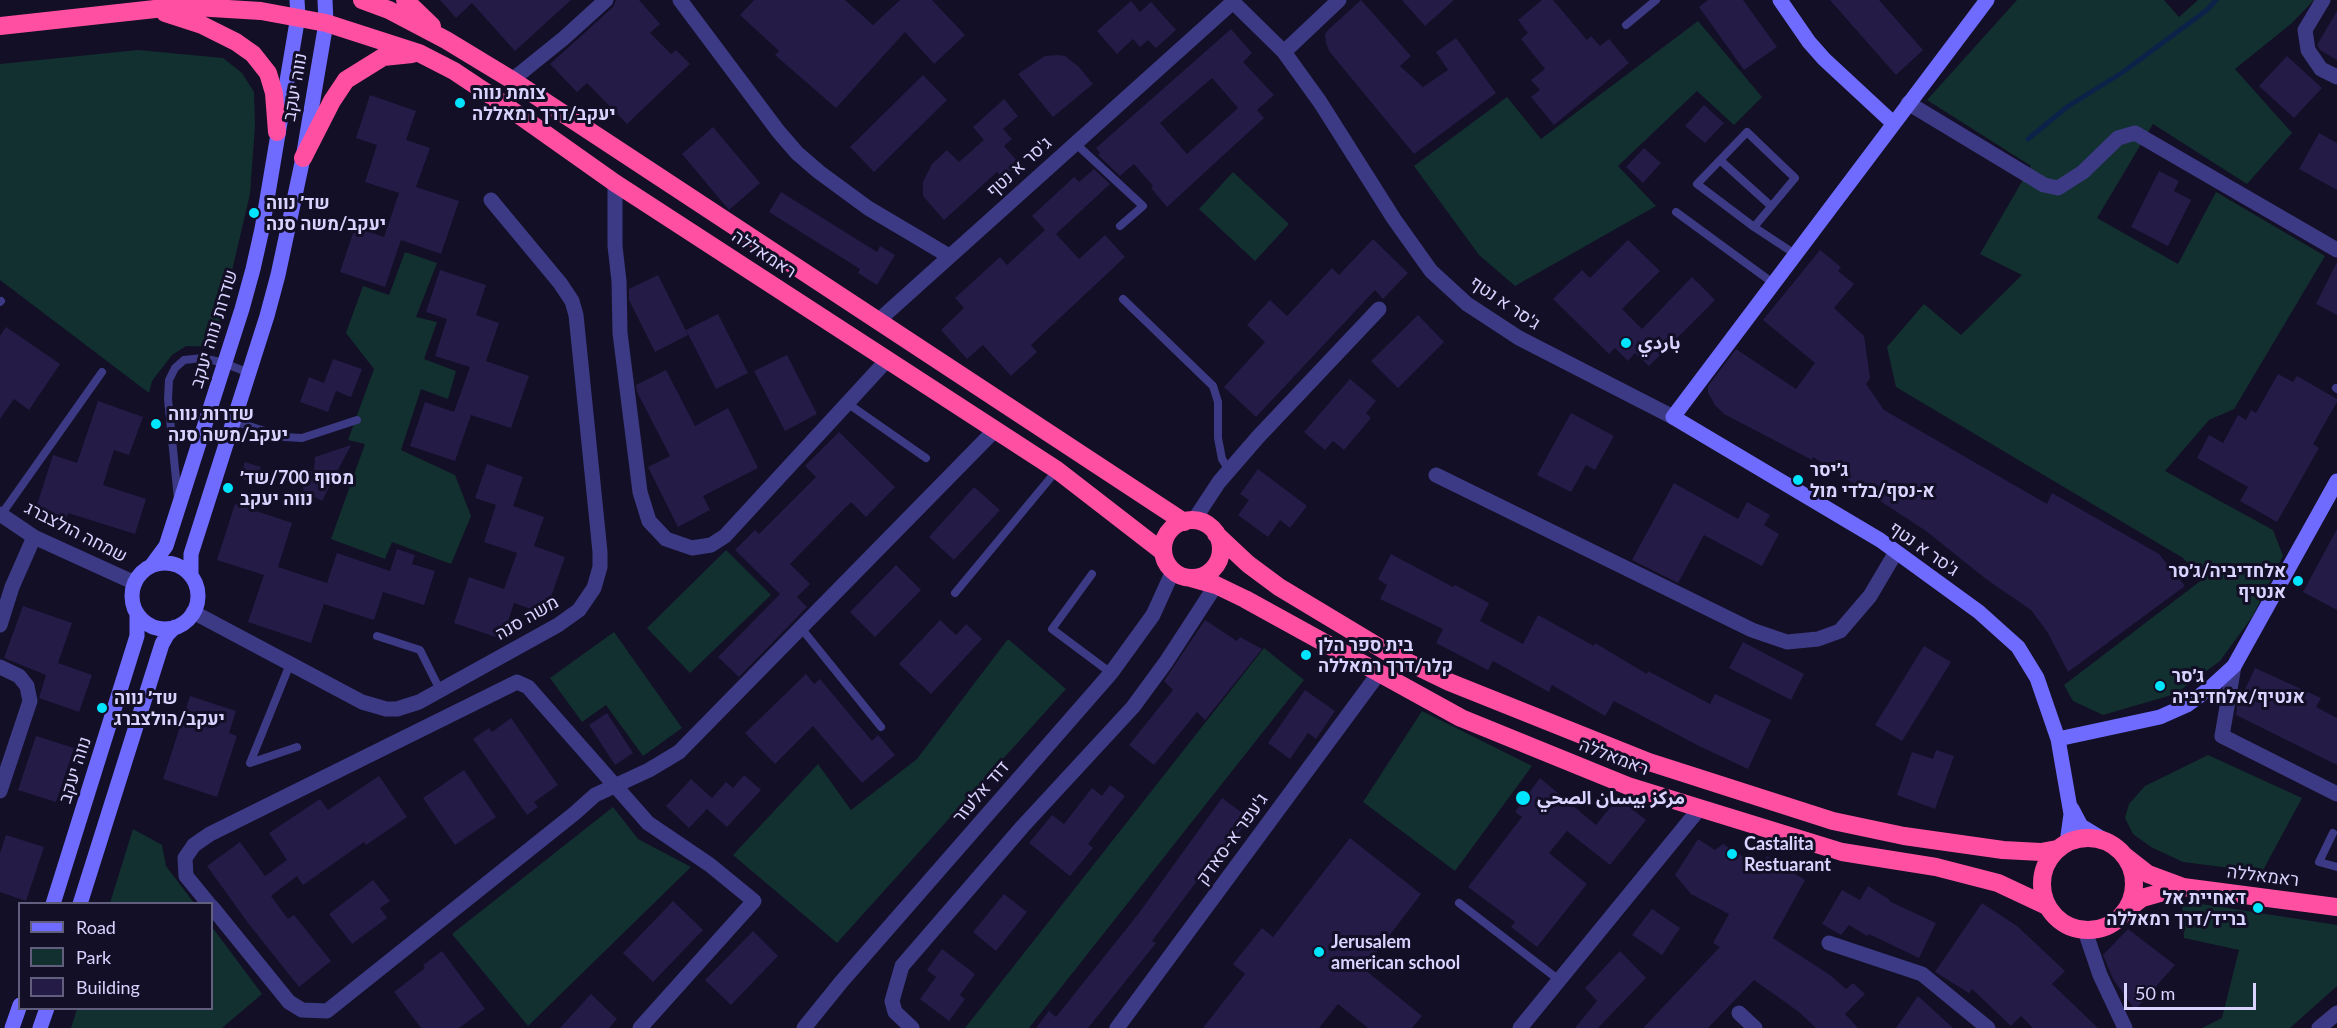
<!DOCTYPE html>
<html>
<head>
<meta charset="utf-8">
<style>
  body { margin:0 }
  #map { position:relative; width:2337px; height:1028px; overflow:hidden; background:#130f26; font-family:Lato,sans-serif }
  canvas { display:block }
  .legend { position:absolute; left:18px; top:902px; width:195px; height:108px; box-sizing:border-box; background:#130f26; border:2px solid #625e7d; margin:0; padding:8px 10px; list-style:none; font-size:18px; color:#d9d4ff }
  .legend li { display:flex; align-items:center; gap:12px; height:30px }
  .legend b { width:30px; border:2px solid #625e7d }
  .scale { position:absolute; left:2124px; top:983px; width:132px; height:27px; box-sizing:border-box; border:3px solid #d9d4ff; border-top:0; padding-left:8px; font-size:18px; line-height:21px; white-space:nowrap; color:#d9d4ff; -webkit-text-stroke:4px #130f26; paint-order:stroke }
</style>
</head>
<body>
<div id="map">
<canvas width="2337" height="1028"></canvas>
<ul class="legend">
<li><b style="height:8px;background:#6f6bff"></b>Road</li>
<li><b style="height:16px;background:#12302f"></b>Park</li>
<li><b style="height:16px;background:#241b47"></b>Building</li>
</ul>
<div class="scale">50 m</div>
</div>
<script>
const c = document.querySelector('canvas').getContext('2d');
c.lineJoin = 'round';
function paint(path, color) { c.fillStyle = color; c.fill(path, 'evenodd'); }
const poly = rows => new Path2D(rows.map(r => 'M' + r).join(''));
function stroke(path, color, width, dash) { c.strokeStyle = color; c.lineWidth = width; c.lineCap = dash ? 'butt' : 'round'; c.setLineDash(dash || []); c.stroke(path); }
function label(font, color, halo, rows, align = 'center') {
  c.font = font + ' Lato,"Noto Sans Arabic",Heebo,sans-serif'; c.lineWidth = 6; c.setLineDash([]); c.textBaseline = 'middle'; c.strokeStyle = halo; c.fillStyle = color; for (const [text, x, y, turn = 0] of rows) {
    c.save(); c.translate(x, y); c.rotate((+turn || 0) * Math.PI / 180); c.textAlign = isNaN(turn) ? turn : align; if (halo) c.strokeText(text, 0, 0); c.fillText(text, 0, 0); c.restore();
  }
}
paint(poly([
  [2017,0,2164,0,2179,17,2198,0,2314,0,2292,23,2235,69,2292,133,2247,184,2153,124,2097,218,2178,264,2216,192,2325,256,2234,409,2209,420,2165,471,2273,530,2283,556,2252,617,2220,661,2175,694,2103,715,2073,701,2064,685,2203,579,2183,558,1896,387,1887,347,1924,304,1961,335,2022,275,1980,254,2031,166,1927,100],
  [1698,21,1762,97,1734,125,1697,91,1618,166,1656,206,1515,286,1479,255,1414,166,1507,97,1541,139],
  [138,50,223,58,242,73,254,92,255,125,250,194,214,347,186,346,172,355,152,381,149,393,0,280,0,64],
  [1233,172,1289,224,1255,261,1199,209],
  [405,252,437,263,416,317,437,322,424,359,456,371,448,399,421,389,401,450,455,475,471,516,451,564,392,542,385,559,331,539,365,444,348,440,374,369,346,333,363,286,389,295],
  [726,550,771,595,690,673,647,628],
  [614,632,682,728,643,756,606,705,582,722,550,678],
  [1008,639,1066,689,837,943,733,855,818,764,851,810,917,759],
  [1264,648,1304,680,1029,1028,965,1028],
  [1422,711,1532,766,1455,871,1363,802],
  [2208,755,2302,798,2262,872,2183,862,2151,847,2133,834,2125,818,2129,804,2145,786],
  [613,807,638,839,691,867,528,1026,452,934],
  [133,829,162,845,166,866,194,903,110,903],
  [2182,901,2337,925,2337,986,2290,1028,2202,1028,2222,1018,2239,950,2184,938],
  [212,927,262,994,222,1028,71,1028,77,1009,212,1008]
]), '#12302f');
stroke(poly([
  [2028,139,2067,107,2123,72,2207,10,2216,0]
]), '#0c2248', 5);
paint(poly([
  [440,0,571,0,515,51,472,3,456,18],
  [616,0,639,0,660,24,650,33,671,54,676,50,690,64,627,124,587,83,577,92,550,64,613,7],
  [754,0,845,0,873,25,900,0,932,0,965,35,934,64,905,32,836,108,775,55,779,51,740,15],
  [1361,0,1411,56,1400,66,1423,87,1448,70,1436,52,1456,38,1496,93,1414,154,1329,51,1326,43,1325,34,1329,29],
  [1402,0,1454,0,1425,26],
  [1542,0,1553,0,1587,40,1591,36,1600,46,1609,39,1629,63,1554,125,1531,97,1540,90,1531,80,1545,69,1521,39,1528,33,1518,20],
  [1708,0,1743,0,1777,47,1744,70,1699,7],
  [1830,0,1879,0,1923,50,1896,75],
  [1131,1,1140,12,1151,2,1176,30,1156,48,1148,40,1140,47,1133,39,1117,54,1097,31],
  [2337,11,2337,60,2320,50,2317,45],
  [1231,29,1252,53,1243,62,1274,95,1257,110,1264,118,1167,207,1151,188,1153,186,1134,164,1120,176,1098,155,1100,153,1096,148],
  [1212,78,1238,108,1187,154,1160,123],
  [1058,55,1065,56,1079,67,1093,84,1053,117,1018,74,1045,56],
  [2287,56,2322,88,2294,118,2259,86],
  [923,75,947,100,874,172,850,147],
  [370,95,416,111,406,140,430,148,416,187,459,201,441,254,401,240,385,287,340,272,355,227,384,237,399,193,365,182,377,145,356,138],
  [1004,99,1018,116,1003,129,1012,139,1004,146,1019,163,1002,178,997,172,944,220,923,196,923,182,932,164,947,150,959,162,984,140,973,127],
  [1704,105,1724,123,1705,143,1685,126],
  [713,127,760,183,729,210,682,154],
  [2319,133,2337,143,2337,190,2299,169],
  [1644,148,1661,163,1643,183,1626,167],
  [1094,169,1110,184,1056,234,1079,259,1105,235,1125,257,1031,345,1037,352,1011,376,983,345,967,359,941,330,964,308,955,298,1000,257,1007,265,1045,230,1032,216,1074,177,1079,182],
  [2159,171,2179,181,2174,191,2191,200,2168,246,2131,227],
  [781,192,877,252,880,246,895,255,877,285,858,273,860,269,769,212],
  [1373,239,1408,273,1383,299,1375,290,1256,417,1224,387,1265,342,1247,325,1270,300,1287,316,1332,268,1339,275],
  [1628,240,1660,271,1622,309,1642,329,1692,277,1715,300,1649,366,1635,353,1628,361,1615,348,1609,354,1553,299,1582,270,1590,278],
  [1820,250,1841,267,1838,271,1854,284,1834,308,1864,336,1870,378,1866,384,1884,410,2047,504,2052,493,2159,554,2185,586,2068,672,2048,633,2031,610,1986,579,1926,531,1813,457,1812,460,1724,414,1715,405,1708,393,1708,386,1736,349,1796,389,1815,363,1763,320],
  [2337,262,2337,315,2316,304],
  [440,270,486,285,476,315,499,323,486,361,529,376,511,428,471,415,455,461,410,446,425,402,454,412,470,367,435,356,447,319,426,312],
  [658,275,688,335,655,352,629,300,629,289],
  [718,314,748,373,716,389,686,330],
  [1418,315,1444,342,1398,388,1371,361],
  [6,327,60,364,29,410,14,399,0,419,0,336],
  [787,355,817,414,785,431,754,371],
  [333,359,362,369,351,397,336,391,328,412,300,402,309,377,324,383],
  [666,370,695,426,728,408,758,468,703,496,710,510,678,527,648,467,670,456,637,392,636,385],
  [2278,374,2293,382,2297,376,2337,399,2337,402,2313,444,2319,448,2277,522,2240,501,2248,487,2197,458,2209,435,2223,443,2238,415,2246,420,2251,410,2256,413],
  [1350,379,1376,401,1366,413,1371,418,1344,450,1333,441,1325,450,1304,432],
  [98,401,143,417,129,455,114,450,103,485,146,499,135,534,68,513,63,527,33,517,53,455,77,463],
  [1571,413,1614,436,1595,470,1586,465,1571,492,1537,475],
  [839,432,895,487,866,517,851,502,790,564,810,584,797,597,807,607,739,677,718,657,780,594,735,550,755,530,759,534,816,477,805,466],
  [351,445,322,501,304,491,299,476,314,470,315,457],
  [245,462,261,467,256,483,240,478],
  [487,464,523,477,513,506,544,517,534,546,565,557,545,614,514,603,502,639,454,623,469,577,504,589,517,553,484,542,496,505,475,498],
  [1258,469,1307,506,1290,528,1280,520,1268,537,1238,515,1249,500,1240,494],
  [1674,483,1738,519,1747,502,1770,515,1764,525,1779,534,1762,566,1704,535,1678,583,1632,560],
  [974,487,1000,510,954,560,929,537],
  [235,504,292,523,278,567,327,583,337,553,390,571,397,549,415,555,412,564,435,571,424,605,383,592,374,620,324,604,311,643,248,622,264,575,217,560],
  [2337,529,2337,610,2303,592],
  [1391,554,1453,587,1455,585,1489,603,1480,621,1523,644,1538,615,1594,646,1595,643,1647,674,1648,671,1710,704,1715,694,1771,720,1748,769,1697,745,1614,701,1605,716,1552,685,1549,692,1493,661,1488,670,1436,643,1443,629,1380,599,1387,585,1378,579],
  [896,565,921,590,875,637,850,612],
  [23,606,72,623,58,663,92,675,79,712,39,698,46,675,4,658],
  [940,620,956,635,966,624,982,639,931,694,899,664],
  [1205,620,1237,641,1240,637,1262,649,1205,720,1197,712,1154,765,1129,745,1173,690,1164,681],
  [1743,642,1804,674,1791,700,1729,668],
  [1924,646,1951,662,1902,741,1875,725],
  [2255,668,2321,698,2316,707,2337,718,2337,765,2236,715,2237,706],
  [806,674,814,684,820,679,872,741,878,735,895,755,862,783,813,726,775,764,745,733],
  [1305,690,1335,711,1316,739,1308,733,1290,759,1268,743],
  [190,696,236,711,229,733,237,736,217,797,163,779],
  [607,713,633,753,615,765,589,725],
  [511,718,558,785,534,802,538,807,527,815,473,739,489,728,492,732],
  [36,736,74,748,56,802,18,790],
  [1936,750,1954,756,1935,809,1897,795,1912,752,1933,759],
  [464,770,496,817,455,845,423,798],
  [744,775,761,790,727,827,707,809,689,828,666,806,691,779,712,798,726,782,733,788],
  [379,776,407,817,366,845,364,842,303,885,297,876,271,896,288,919,294,915,331,961,299,987,248,923,207,866,240,842,265,876,287,860,269,833,320,799,328,810],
  [1540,778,1596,825,1618,798,1646,820,1610,865,1567,831,1549,853,1587,884,1537,947,1511,927,1515,922,1468,887,1522,817,1515,812],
  [1110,785,1125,796,1088,844,1093,848,1070,876,1029,843,1052,815,1064,824,1092,788,1102,796],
  [1222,798,1249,818,1222,856,1218,853,1152,941,1156,943,1088,1028,1036,1028,1049,1011,1056,1017,1139,913],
  [6,835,44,847,26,901,0,892,0,853],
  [1350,838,1421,894,1364,969,1422,1016,1412,1028,1368,1028,1338,1004,1319,1028,1203,1028,1245,974,1233,964,1262,928,1273,937],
  [1698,839,1715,850,1723,844,1760,867,1767,856,1805,880,1773,938,1830,975,1846,989,1853,983,1865,994,1845,1014,1858,1028,1816,1028,1799,1012,1754,980,1708,1028,1643,1028,1720,947,1713,943,1729,914,1691,894,1675,875],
  [373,880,390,901,380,908,387,918,352,944,329,914],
  [1868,886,1890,900,1889,901,1936,923,1919,958,1869,934,1867,936,1849,925,1841,935,1822,924,1842,890,1860,900],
  [1004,894,1027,912,996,951,973,932],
  [673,901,703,930,653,982,623,953],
  [1982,903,2017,926,2065,971,2052,984,2098,1028,2033,1028,2021,1016,2011,1026,1972,989,1969,993,1935,972],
  [1652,909,1680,928,1662,955,1632,935],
  [2128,929,2175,965,2135,1010,2113,979,2103,955],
  [753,931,778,956,731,1005,705,980],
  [942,949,975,974,960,995,965,999,949,1021,920,999,936,977,927,970],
  [442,951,485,1009,459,1028,421,1028,394,992,425,968,423,965],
  [1620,951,1646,978,1598,1028,1575,1028,1597,1001,1585,988],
  [591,994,617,1019,609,1028,560,1028],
  [1918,996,1953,1028,1896,1028]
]), '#241b47');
stroke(poly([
  [1626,25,1656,0],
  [1075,143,1143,206,1120,226],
  [1720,160,1771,206],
  [1676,212,1773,283],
  [1754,227,1795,178,1747,132,1697,184,1754,227,1795,254],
  [1123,299,1213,386,1218,402,1218,438,1222,459,1229,470],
  [0,302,1,301],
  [2336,388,2337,389],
  [847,403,926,458],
  [233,421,284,437,302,438,357,420],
  [178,499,168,399,169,380,175,368,184,360,203,358,224,363,249,373],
  [1,515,102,372],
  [1092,574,1052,629,1111,673],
  [955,593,1057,470],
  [801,628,881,727],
  [377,636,420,650,440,690],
  [290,664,250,763,297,747],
  [2333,833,2319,862,2337,867],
  [1459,903,1559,980]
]), '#3d3a85', 8);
stroke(poly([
  [680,0,778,131,797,153,819,172,868,208,949,256],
  [2323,0,2305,30,2308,50,2321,69,2337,77],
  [1284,52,1339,0],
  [512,80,564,38,606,0],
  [1908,103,2044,185,2058,188,2083,172,2118,138,2135,133,2337,250],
  [615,183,615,246,619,281,620,333,640,492,649,521,666,539,692,548,711,545,725,536,888,359],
  [879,320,1233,2,1284,52,1320,102,1394,219,1431,271,1467,304,1519,338,1673,417],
  [1436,475,1752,630,1787,642,1818,639,1840,631,1870,596,1896,552],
  [0,514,34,537,135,583],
  [1194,520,1219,482,1258,437,1379,309],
  [193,612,362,702,386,709,397,709,419,702,558,625,579,610,594,588,600,567,600,552,576,315,572,301,560,283,491,200],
  [0,625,12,587,34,537],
  [2234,666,2222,736,2337,794],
  [0,667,19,676,27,686,30,701,0,791],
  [209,904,186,876,185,858,194,845,210,834,517,682,528,687,648,823,710,865,754,901,640,1028],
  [212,907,289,1002,302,1010,327,1011,575,813,595,795,649,770,679,752,996,429],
  [2085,931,2100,975,2125,1028],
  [1829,943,1922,974,1988,1028],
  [1739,1013,1755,1028],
  [804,1028,842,981,1111,673,1153,615,1173,571],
  [912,1028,895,1012,892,1001,902,966,1023,826,1133,707,1166,662,1216,585],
  [1117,1028,1379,673],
  [1520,1028,1700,808],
  [2319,1028,2337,1013]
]), '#3d3a85', 15);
stroke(poly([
  [1780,0,1809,42,1824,59,1893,123],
  [1987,0,1673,417,1880,540,1979,612,2018,647,2037,678,2058,739,2071,814,2067,843],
  '132 596a33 33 0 1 1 66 0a33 33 0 1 1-66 0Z',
  [152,565,166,546,242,309,253,269,262,229,298,16,297,0],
  [191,575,191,554,267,316,278,275,303,158,326,23,325,0],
  [2058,739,2160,717,2187,705,2210,688,2234,666,2337,481],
  [2072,809,2081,826,2109,843],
  [53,904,137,636,137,613],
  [80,904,162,644,167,635,175,627],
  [12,1028,20,1005],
  [40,1028,47,1008]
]), '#6f6bff', 15);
stroke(poly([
  [362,0,389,10,446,40,512,80,1184,522],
  [405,0,432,26],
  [165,13,202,25,236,42,253,54,268,73,274,93,277,132],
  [0,26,155,9,195,7,261,11,326,23,419,53,454,71,499,101,615,183,1057,470,1163,552],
  [303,158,332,101,346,80,383,57,412,54],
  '1163 549a29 29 0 1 1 58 0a29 29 0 1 1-58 0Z',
  [1216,534,1248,564,1279,587,1387,652,1449,682,1649,762,1833,821,1904,836,2003,850,2041,852,2057,849],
  [1191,578,1216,585,1245,599,1461,718,1628,786,1842,852,1936,867,1998,883,2047,906],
  '2042 884a46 46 0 1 1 92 0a46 46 0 1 1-92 0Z',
  [2125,856,2148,874,2183,887,2337,907],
  [2126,910,2142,898,2181,887]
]), '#ff4fa3', 18);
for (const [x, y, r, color] of [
  [460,103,6,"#00e5ff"],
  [254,213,6,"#00e5ff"],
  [1626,343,6,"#00e5ff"],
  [156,424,6,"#00e5ff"],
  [1798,480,6,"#00e5ff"],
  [228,488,6,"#00e5ff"],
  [2298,581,6,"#00e5ff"],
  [1306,655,6,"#00e5ff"],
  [2160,686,6,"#00e5ff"],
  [102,708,6,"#00e5ff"],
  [1523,798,8,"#00e5ff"],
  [1732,854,6,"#00e5ff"],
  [2258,908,6,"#00e5ff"],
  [1319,952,6,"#00e5ff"]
]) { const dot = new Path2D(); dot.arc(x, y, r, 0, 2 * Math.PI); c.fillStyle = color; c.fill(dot); stroke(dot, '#130f26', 2); }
label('18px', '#d9d4ff', '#130f26', [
  ["נווה יעקב",295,87,-80],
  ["ג'סר א נטף",1019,167,-42],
  ["ראמאללה",764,254,33],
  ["ג'סר א נטף",1505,303,34],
  ["שדרות נווה יעקב",214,329,-73],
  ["שמחה הולצברג",76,532,27],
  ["ג'סר א נטף",1924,549,35],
  ["משה סנה",527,618,-30],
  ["ראמאללה",1614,757,21],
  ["נווה יעקב",75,770,-72],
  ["דוד אלעזר",981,792,-49],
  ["ג'עפר א-סאדק",1232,839,-54],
  ["ראמאללה",2263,876,7]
]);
label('bold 18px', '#d9d4ff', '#130f26', [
  ["צומת נווה",472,93],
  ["יעקב/דרך רמאללה",472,114],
  ["שד׳ נווה",266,203],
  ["יעקב/משה סנה",266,224],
  ["باردي",1638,343],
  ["שדרות נווה",168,414],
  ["יעקב/משה סנה",168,435],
  ["ג׳יסר",1810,470],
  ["א-נסף/בלדי מול",1810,491],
  ["מסוף 700/שד׳",240,478],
  ["נווה יעקב",240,499],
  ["אלחדיביה/ג׳סר",2286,571,"right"],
  ["אנטיף",2286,592,"right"],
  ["בית ספר הלן",1318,645],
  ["קלר/דרך רמאללה",1318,666],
  ["ג׳סר",2172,676],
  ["אנטיף/אלחדיביה",2172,697],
  ["שד׳ נווה",114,698],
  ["יעקב/הולצברג",114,719],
  ["مركز بيسان الصحي",1537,798],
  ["Castalita",1744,844],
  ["Restuarant",1744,865],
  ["דאחיית אל",2246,898,"right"],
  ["בריד/דרך רמאללה",2246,919,"right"],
  ["Jerusalem",1331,942],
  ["american school",1331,963]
], 'left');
</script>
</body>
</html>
